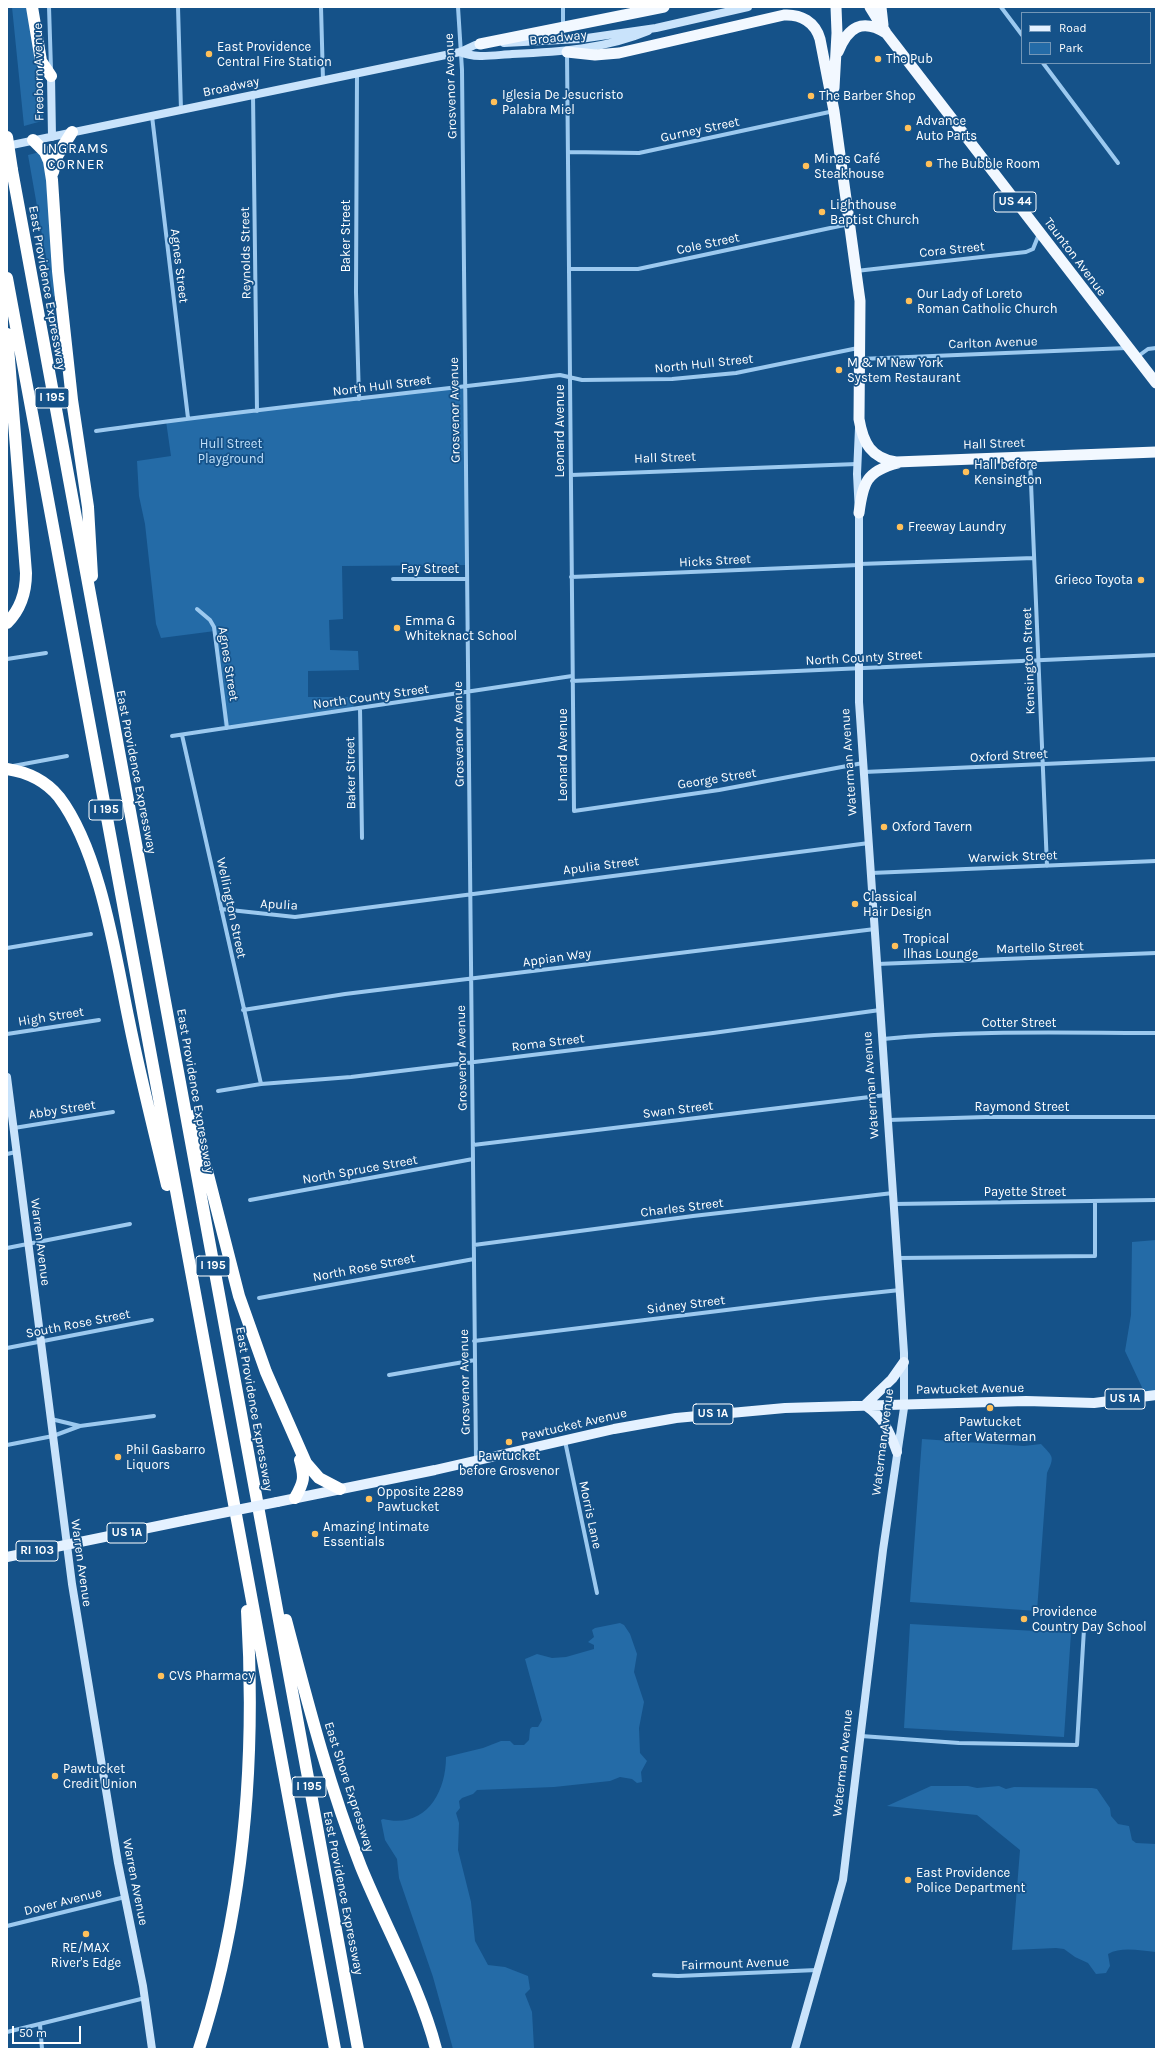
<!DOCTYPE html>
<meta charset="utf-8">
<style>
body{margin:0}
#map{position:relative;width:1163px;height:2056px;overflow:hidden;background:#155289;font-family:Karla,sans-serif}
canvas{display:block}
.frame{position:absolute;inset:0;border:8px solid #fff;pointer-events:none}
.legend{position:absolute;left:1021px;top:12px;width:130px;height:52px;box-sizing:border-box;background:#155289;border:1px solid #7397b8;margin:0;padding:5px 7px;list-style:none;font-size:12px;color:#fff}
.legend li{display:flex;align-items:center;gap:8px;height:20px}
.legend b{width:20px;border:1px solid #7397b8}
.scale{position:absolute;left:12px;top:2026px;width:69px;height:18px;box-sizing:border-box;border:2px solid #fff;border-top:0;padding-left:5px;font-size:12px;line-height:14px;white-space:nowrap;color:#fff;-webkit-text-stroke:3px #155289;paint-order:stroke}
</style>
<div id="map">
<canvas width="1163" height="2056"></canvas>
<div class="frame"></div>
<ul class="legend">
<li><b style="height:5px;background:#e4f1ff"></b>Road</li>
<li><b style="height:11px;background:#246ba7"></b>Park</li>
</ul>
<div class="scale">50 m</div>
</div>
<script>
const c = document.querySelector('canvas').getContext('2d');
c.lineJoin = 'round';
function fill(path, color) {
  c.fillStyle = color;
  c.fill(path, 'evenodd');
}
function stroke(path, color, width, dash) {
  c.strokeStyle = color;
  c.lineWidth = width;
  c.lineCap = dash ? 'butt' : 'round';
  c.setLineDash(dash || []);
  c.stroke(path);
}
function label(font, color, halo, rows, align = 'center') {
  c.font = font + ' Karla,sans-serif';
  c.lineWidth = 3.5;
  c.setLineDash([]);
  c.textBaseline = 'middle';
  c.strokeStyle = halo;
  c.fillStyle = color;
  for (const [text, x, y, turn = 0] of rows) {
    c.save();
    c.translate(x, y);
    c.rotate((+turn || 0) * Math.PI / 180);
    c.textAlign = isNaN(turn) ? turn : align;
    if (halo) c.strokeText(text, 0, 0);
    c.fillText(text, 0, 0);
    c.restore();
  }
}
const green = new Path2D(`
 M12 7H28L43 113 42 121 24 126Z
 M40 152 45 162 56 295 53 297 28 155Z
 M463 387 467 565 342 566 343 619 329 620 330 650 358 651 359 670 308 671V697H352L354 709 224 727 215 631 161 638 156 624 145 524 139 496 137 461 171 456 166 421Z
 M1156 1240V1396L1147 1398 1125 1351 1131 1315 1132 1242Z
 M922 1439 1024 1446 1041 1444C1053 1457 1055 1456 1047 1473L1037 1611 910 1602Z
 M620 1623 624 1625 630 1634 637 1654 634 1672 644 1702 639 1728 640 1753 647 1761 641 1772 642 1782 637 1783 632 1779 620 1777 610 1781 554 1787 477 1790 473 1794 462 1798 459 1801 460 1808 456 1813 459 1823 458 1850 471 1902 475 1941 488 1965 505 1967 528 1976 530 1989 525 1994 532 2012 534 2048 453 2049 433 1977 399 1878 397 1859 385 1840 381 1820 383 1819C424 1829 446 1795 446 1757L483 1748 501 1741H510L514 1745H524L529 1740 530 1729 532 1727H538L542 1720 525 1659 537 1654 552 1658 566 1657 594 1649V1645L588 1642 594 1637 592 1630 595 1628Z
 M910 1624 1071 1633 1064 1737 904 1728Z
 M931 1786H968L977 1788 999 1786 1006 1789 1014 1787 1092 1788 1097 1789 1110 1808 1111 1816 1118 1824 1129 1826 1132 1840 1136 1843 1156 1844V1952C1141 1951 1122 1946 1108 1954L1110 1966 1106 1973 1096 1974 1088 1963 1075 1957 1064 1949 1056 1948 1012 1950 1020 1850 977 1815 887 1806Z`);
const minor = new Path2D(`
 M49 7 51 69
 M178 7 181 110
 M321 7 323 80
 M458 7 462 70 476 1460
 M563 7V27
 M1001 7 1022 35
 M567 53 574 811 719 790 863 763
 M1043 63 1118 163
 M357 74 356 292 359 399
 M253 95 257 411
 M152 116 188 418
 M568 152 639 153 834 111
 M569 269H638L849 224
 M856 271 1026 252 1033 249 1039 234
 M1137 357 1148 349 1156 348
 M860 359 1127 348
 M96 431C250 409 406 394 560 375L582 380 672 379 736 373 858 348
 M1030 459 1047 866
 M571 475 857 464
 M859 564 1034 558
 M571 577 859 565
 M393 579H467
 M197 609 210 620 214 627 227 728
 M7 659 46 653
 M572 681 1156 655
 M360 708 362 838
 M182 735 261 1084
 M172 736 572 676
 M13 766 67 756
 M864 772 1156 759
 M871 873 1156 861
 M221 909 295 917 869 843
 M7 948 91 934
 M877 964 1156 953
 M243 1010 345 994 875 929
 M7 1034 99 1020
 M883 1039C973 1030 1065 1033 1156 1033
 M218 1091 261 1084 351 1077 713 1033 880 1010
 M888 1120 986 1117H1156
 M14 1128 113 1112
 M473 1145 886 1095
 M7 1154 16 1152
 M250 1200 473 1159
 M894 1204 1156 1200
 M474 1245 693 1216 893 1193
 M7 1248 130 1224
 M898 1258 1095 1256V1202
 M259 1298 474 1259
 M474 1341 816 1299 900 1290
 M7 1348 152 1320
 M389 1375 475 1360
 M80 1426 154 1416
 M565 1441 597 1593
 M7 1445 53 1436 80 1426 51 1419
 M861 1736 959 1743 1077 1745 1084 1629
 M7 1926 125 1897
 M654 1975 678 1976 817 1970
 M40 2025 42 2049
 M7 2032 145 1998`);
const secondary = new Path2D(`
 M504 43 580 39 656 28 748 7
 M460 52C476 59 495 55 512 54 559 52 605 49 648 31
 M51 76 52 137
 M7 146 460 52 475 45 484 44
 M7 1077 72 1584 118 1863 143 1986 152 2049
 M795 2049 843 1880 883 1550 904 1408V1353L859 702V513L857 474 859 428`);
const primary = new Path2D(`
 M897 1452C889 1430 884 1418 865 1405L892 1379 904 1362
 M277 1502 435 1470 614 1429 676 1418 785 1408 1026 1401 1094 1403 1156 1395
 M7 1557 187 1520`);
const trunk = new Path2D(`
 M870 7 886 33 1156 383
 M881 7 883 25
 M480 44 664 7
 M567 52 595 55 619 53 784 15C801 14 815 22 820 39L834 111 860 301 859 419C863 443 871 458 896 462L1156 452
 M838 52C848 27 862 18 886 33
 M834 88 837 33 836 7
 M859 513C863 483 866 471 898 463`);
const motorway = new Path2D(`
 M32 7 41 61 51 76
 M33 140 45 152 49 161 52 180 58 271 72 400 88 507 92 576
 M12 170 358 2049
 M53 172 57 156 72 132
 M7 278 335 2049
 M7 334 26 573C26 592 21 609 7 623
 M7 769C27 772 46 781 59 797 100 851 115 954 129 1021 140 1076 154 1130 167 1185
 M193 1116 239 1296 266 1372 306 1463 319 1478 340 1489
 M295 1498C304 1482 305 1478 300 1460
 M286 1620C308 1704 329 1786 361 1867 385 1926 420 1987 436 2049
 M199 2049C245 1907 256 1759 247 1611`);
const primaryBridge = new Path2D(`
 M187 1520 277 1502`);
const motorwayBridge = new Path2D(`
 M7 137 12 170`);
const markers = [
 [209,54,4,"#ffc05a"],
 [878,59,4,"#ffc05a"],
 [811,96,4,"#ffc05a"],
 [494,102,4,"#ffc05a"],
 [908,128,4,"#ffc05a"],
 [929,164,4,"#ffc05a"],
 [806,166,4,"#ffc05a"],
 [822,212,4,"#ffc05a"],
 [909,301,4,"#ffc05a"],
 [839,370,4,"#ffc05a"],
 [966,472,4,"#ffc05a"],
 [900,527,4,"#ffc05a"],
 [1141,580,4,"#ffc05a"],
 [397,628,4,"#ffc05a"],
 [884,827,4,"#ffc05a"],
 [855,904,4,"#ffc05a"],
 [895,946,4,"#ffc05a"],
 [990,1408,4,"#ffc05a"],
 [509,1442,4,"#ffc05a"],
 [118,1457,4,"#ffc05a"],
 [369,1499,4,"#ffc05a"],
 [315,1534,4,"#ffc05a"],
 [1024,1619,4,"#ffc05a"],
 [161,1676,4,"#ffc05a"],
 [55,1776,4,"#ffc05a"],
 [908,1880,4,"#ffc05a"],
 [86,1934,4,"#ffc05a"]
];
const shields = [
 [1015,202,42],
 [52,398,34],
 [106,810,34],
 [213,1266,34],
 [1125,1399,40],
 [713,1414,40],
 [127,1533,40],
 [37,1551,42],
 [309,1787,34]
];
const shieldNames = [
 ["US 44",1015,202],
 ["I 195",52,398],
 ["I 195",106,810],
 ["I 195",213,1266],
 ["US 1A",1125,1399],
 ["US 1A",713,1414],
 ["US 1A",127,1533],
 ["RI 103",37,1551],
 ["I 195",309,1787]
];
const streetNames = [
 ["Broadway",558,38,-6],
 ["Freeborn Avenue",39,72,-91],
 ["Grosvenor Avenue",451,86,-92],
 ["Broadway",231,87,-12],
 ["Gurney Street",700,130,-12],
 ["Baker Street",346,236,-90],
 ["Cole Street",708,244,-12],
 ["Cora Street",952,250,-6],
 ["Reynolds Street",246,253,-91],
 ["Taunton Avenue",1075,257,53],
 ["Agnes Street",179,266,83],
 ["East Providence Expressway",47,288,80],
 ["Carlton Avenue",993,343,-2],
 ["North Hull Street",704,364,-6],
 ["North Hull Street",382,386,-7],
 ["Grosvenor Avenue",455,410,-91],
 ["Leonard Avenue",560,431,-90],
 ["Hall Street",994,444,-2],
 ["Hall Street",665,458,-2],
 ["Hicks Street",715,561,-3],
 ["Fay Street",430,569],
 ["North County Street",864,658,-3],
 ["Kensington Street",1029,661,-92],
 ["Agnes Street",228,664,81],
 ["North County Street",371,697,-8],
 ["Grosvenor Avenue",459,734,-91],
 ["Leonard Avenue",563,755,-90],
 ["Oxford Street",1009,756,-3],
 ["Waterman Avenue",849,762,-94],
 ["East Providence Expressway",136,772,79],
 ["Baker Street",351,773,-91],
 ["George Street",717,779,-9],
 ["Warwick Street",1013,857,-2],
 ["Apulia Street",601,866,-7],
 ["Apulia",279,905,3],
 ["Wellington Street",231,908,78],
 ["Martello Street",1040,948,-2],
 ["Appian Way",557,958,-8],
 ["High Street",51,1017,-9],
 ["Cotter Street",1019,1023],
 ["Roma Street",548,1043,-7],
 ["Grosvenor Avenue",462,1058,-91],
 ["Waterman Avenue",871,1085,-94],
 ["East Providence Expressway",195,1091,80],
 ["Raymond Street",1022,1107],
 ["Abby Street",62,1110,-9],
 ["Swan Street",678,1110,-7],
 ["North Spruce Street",360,1170,-10],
 ["Payette Street",1025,1192],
 ["Charles Street",682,1208,-7],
 ["Warren Avenue",40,1242,83],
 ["North Rose Street",364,1268,-11],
 ["Sidney Street",686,1305,-7],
 ["South Rose Street",78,1324,-11],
 ["Grosvenor Avenue",465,1382,-91],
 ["Pawtucket Avenue",970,1389,-1],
 ["East Providence Expressway",254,1409,80],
 ["Pawtucket Avenue",574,1425,-13],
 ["Waterman Avenue",883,1442,-83],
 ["Morris Lane",590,1515,78],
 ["Warren Avenue",81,1563,82],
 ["Waterman Avenue",843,1763,-84],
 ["East Shore Expressway",349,1787,72],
 ["Warren Avenue",135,1882,79],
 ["East Providence Expressway",343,1893,79],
 ["Dover Avenue",63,1902,-14],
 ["Fairmount Avenue",735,1964,-2]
];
const poiNames = [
 ["East Providence",217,47],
 ["Central Fire Station",217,62],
 ["The Pub",886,59],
 ["Iglesia De Jesucristo",502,95],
 ["Palabra Miel",502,110],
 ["The Barber Shop",819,96],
 ["Advance",916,121],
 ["Auto Parts",916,136],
 ["Minas Café",814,159],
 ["Steakhouse",814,174],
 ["The Bubble Room",937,164],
 ["Lighthouse",830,205],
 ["Baptist Church",830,220],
 ["Our Lady of Loreto",917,294],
 ["Roman Catholic Church",917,309],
 ["M & M New York",847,363],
 ["System Restaurant",847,378],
 ["Hall before",974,465],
 ["Kensington",974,480],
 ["Freeway Laundry",908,527],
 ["Grieco Toyota",1133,580,"right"],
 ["Emma G",405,621],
 ["Whiteknact School",405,636],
 ["Oxford Tavern",892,827],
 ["Classical",863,897],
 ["Hair Design",863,912],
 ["Tropical",903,939],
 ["Ilhas Lounge",903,954],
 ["Pawtucket",990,1422,"center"],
 ["after Waterman",990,1437,"center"],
 ["Phil Gasbarro",126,1450],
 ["Liquors",126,1465],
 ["Pawtucket",509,1456,"center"],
 ["before Grosvenor",509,1471,"center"],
 ["Opposite 2289",377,1492],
 ["Pawtucket",377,1507],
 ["Amazing Intimate",323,1527],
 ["Essentials",323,1542],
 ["Providence",1032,1612],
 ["Country Day School",1032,1627],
 ["CVS Pharmacy",169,1676],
 ["Pawtucket",63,1769],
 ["Credit Union",63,1784],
 ["East Providence",916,1873],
 ["Police Department",916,1888],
 ["RE/MAX",86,1948,"center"],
 ["River's Edge",86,1963,"center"]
];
const parkNames = [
 ["Hull Street",231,444],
 ["Playground",231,459]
];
const neighbourhoodNames = [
 ["INGRAMS",76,149],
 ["CORNER",76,165]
];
fill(green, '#246ba7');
stroke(minor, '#9cc9ef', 4);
stroke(secondary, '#c9e3fb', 8);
stroke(primary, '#e4f1ff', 10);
stroke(trunk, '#f2f8ff', 11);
stroke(motorway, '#fff', 12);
stroke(primaryBridge, '#e4f1ff', 10);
stroke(motorwayBridge, '#fff', 12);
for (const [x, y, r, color] of markers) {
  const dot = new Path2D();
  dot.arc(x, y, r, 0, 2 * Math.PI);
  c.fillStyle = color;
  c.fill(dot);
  stroke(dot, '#155289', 1.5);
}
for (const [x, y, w] of shields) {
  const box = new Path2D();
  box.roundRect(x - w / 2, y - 10, w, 20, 3);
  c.fillStyle = '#155289';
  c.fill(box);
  stroke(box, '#fff', 1);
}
label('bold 12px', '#fff', null, shieldNames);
label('13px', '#fff', '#155289', streetNames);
label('13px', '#fff', '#155289', poiNames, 'left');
label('13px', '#c2e1fb', '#155289', parkNames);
c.letterSpacing = '1px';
label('14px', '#fff', '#155289', neighbourhoodNames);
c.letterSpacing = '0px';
</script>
